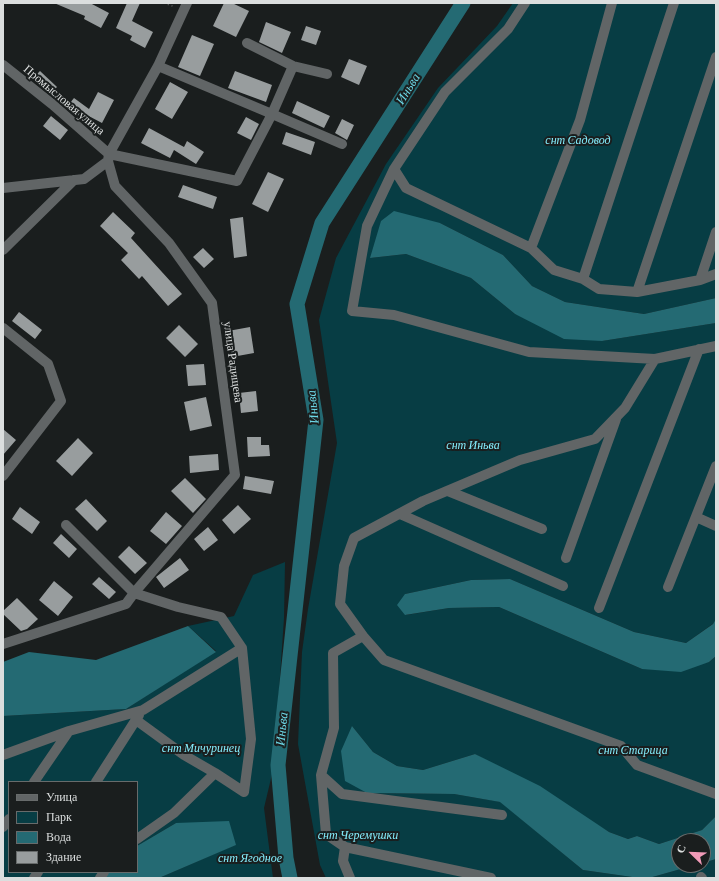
<!DOCTYPE html>
<meta charset="utf-8">
<style>
body{margin:0}
#map{position:relative;width:719px;height:881px;overflow:hidden;background:#1a1e1e;font-family:"Crimson Pro",serif}
canvas{display:block}
.frame{position:absolute;inset:0;border:4px solid #dbdede;pointer-events:none}
.legend{position:absolute;left:8px;top:781px;width:130px;height:92px;box-sizing:border-box;background:#1a1e1e;border:1px solid #676b6b;margin:0;padding:5px 7px;list-style:none;font-size:12px;color:#dbdede}
.legend li{display:flex;align-items:center;gap:8px;height:20px}
.legend b{width:20px;border:1px solid #676b6b}
.north{position:absolute;left:671px;top:833px;width:40px;height:40px;box-sizing:border-box;background:#1a1e1e;border:1px solid #676b6b;border-radius:50%;rotate:293deg;font-size:11px;font-weight:700;line-height:16px;text-align:center;color:#dbdede}
.north::after{content:'';display:block;margin:auto;width:14px;height:18px;background:#f09ab7;clip-path:polygon(50% 0,100% 100%,50% 72%,0 100%)}
</style>
<div id="map">
<canvas width="719" height="881"></canvas>
<div class="frame"></div>
<ul class="legend">
<li><b style="height:5px;background:#616566"></b>Улица</li>
<li><b style="height:11px;background:#073d44"></b>Парк</li>
<li><b style="height:11px;background:#246a73"></b>Вода</li>
<li><b style="height:11px;background:#989d9e"></b>Здание</li>
</ul>
<div class="north">С</div>
</div>
<script>
const c = document.querySelector('canvas').getContext('2d');
c.lineJoin = 'round';
function fill(path, color) {
  c.fillStyle = color;
  c.fill(path, 'evenodd');
}
function stroke(path, color, width, dash) {
  c.strokeStyle = color;
  c.lineWidth = width;
  c.lineCap = dash ? 'butt' : 'round';
  c.setLineDash(dash || []);
  c.stroke(path);
}
function label(font, color, halo, rows, align = 'center') {
  c.font = font + ' "Crimson Pro",serif';
  c.lineWidth = 4;
  c.setLineDash([]);
  c.textBaseline = 'middle';
  c.strokeStyle = halo;
  c.fillStyle = color;
  for (const [text, x, y, turn = 0] of rows) {
    c.save();
    c.translate(x, y);
    c.rotate((+turn || 0) * Math.PI / 180);
    c.textAlign = isNaN(turn) ? turn : align;
    if (halo) c.strokeText(text, 0, 0);
    c.fillText(text, 0, 0);
    c.restore();
  }
}
const green = new Path2D(`
 M513 3H716V298L644 314 565 302 532 286 503 255 440 223 370 258 406 254 471 278 515 314 602 341 716 323V619L714 623 686 643 634 632 510 579 471 580 405 594 406 615 449 608 499 607 642 669 709 662 716 656V816L702 830 659 844 637 836 628 839 609 832 475 754 423 770 397 766 373 752 352 726 366 793 454 794 501 802 583 870 639 878H326L320 865 298 744 302 652 308 609 337 443 319 320 336 258 386 164 438 88 497 26Z
 M285 562 284 618 276 735 273 770 264 808 273 878H159L235 845 176 823 137 846V782H9V872H108L103 878H3V716L126 709 216 651 188 626 234 616 253 575Z
 M716 859V878H649L695 865H703V863Z`);
const water = new Path2D(`
 M394 211 440 223 503 255 532 286 565 302 644 314 716 298V323L602 341 564 339 515 314 471 278 406 254 370 258 381 221Z
 M510 579 634 632 686 643 713 624 716 619V656L709 662 681 672 642 669 499 607 449 608 405 615 397 605 405 594 471 580Z
 M188 626 216 652 126 709 3 716V662L29 652 96 660Z
 M352 726 373 752 397 766 423 770 475 754 540 786 609 832 628 839 637 836 659 844 702 830 716 816V859L703 863V841H679V865H695L649 878H639L583 870 500 802 454 794 367 793 345 781 341 751Z
 M229 821 236 845 159 878H103L108 872H137V846L176 823Z`);
const river = new Path2D(`
 M290 878 286 858 278 765 316 420 297 304 322 223 463 3`);
const building = new Path2D(`
 M54 3H90L109 13 101 28 84 19 85 16Z
 M127 3H140L132 21 153 32 145 48 130 40 132 36 116 28Z
 M224 3H232L249 11 236 37 213 26Z
 M266 22 291 32 282 53 259 42Z
 M306 26 321 31 316 45 301 40Z
 M192 35 214 44 200 76 178 67Z
 M349 59 367 66 359 85 341 77Z
 M40 71 57 87 50 94 33 78Z
 M235 71 272 85 266 102 228 88Z
 M170 82 188 92 172 119 155 109Z
 M98 92 114 100 102 123 81 112 77 117 66 108 74 98 89 109Z
 M297 101 330 116 324 128 292 113Z
 M51 116 68 130 60 140 43 126Z
 M246 117 259 124 251 140 237 133Z
 M342 119 354 125 347 140 335 133Z
 M149 128 184 147 187 141 204 152 196 164 174 150 170 158 141 143Z
 M286 132 315 142 311 155 282 144Z
 M268 172 284 179 268 212 252 204Z
 M183 185 217 197 213 209 178 197Z
 M113 212 135 233 131 238 182 294 168 306 142 276 139 279 121 260 128 253 100 226Z
 M243 217 247 256 234 258 230 219Z
 M203 248 214 259 204 268 193 257Z
 M19 312 42 330 35 339 12 321Z
 M179 325 198 344 185 357 166 338Z
 M250 327 254 353 232 357 228 331Z
 M204 364 206 385 188 386 186 365Z
 M256 391 258 411 241 413 239 393Z
 M206 397 212 426 190 431 184 402Z
 M3 429 16 440 3 455Z
 M247 437H261V445H269L270 456 248 457Z
 M78 438 93 453 72 476 56 461Z
 M218 454 219 470 190 473 189 456Z
 M245 476 274 481 271 494 243 489Z
 M185 478 206 499 193 513 171 491Z
 M86 499 107 521 97 531 75 509Z
 M238 505 251 519 234 534 222 520Z
 M20 507 40 522 32 534 12 519Z
 M166 512 182 526 166 544 150 531Z
 M208 527 218 540 204 551 194 539Z
 M61 534 77 549 69 558 53 543Z
 M129 546 147 563 135 574 118 557Z
 M180 558 189 570 164 588 156 577Z
 M99 577 116 592 109 599 92 584Z
 M54 581 73 597 58 616 39 600Z
 M17 598 38 619 27 629 21 631 3 614V611Z`);
const path = new Path2D(`
 M164 3 175 7`);
const minor = new Path2D(`
 M525 3 508 29 445 92 394 169 367 226 352 311 394 315 529 352 655 359 716 346
 M247 43 293 66 327 74
 M3 65 52 104 109 154 237 181 272 114 158 66
 M293 66 272 114 342 144
 M394 169 406 188 531 248 580 120 612 3
 M3 188 84 179 108 161
 M531 248 554 270 583 279 674 3
 M3 250 74 180
 M583 279 599 289 637 292 716 57
 M700 280 716 274
 M637 292 700 280 716 232
 M3 328 48 364 61 401 3 476
 M655 359 625 408 595 439 520 460 423 501 354 538 344 566 340 604 363 636 384 660 621 746 637 765 716 794
 M448 491 542 529
 M400 514 563 586
 M696 517 716 526
 M66 525 134 593 178 607 221 617 242 648 251 739 244 792 215 773
 M566 558 616 419
 M668 587 716 466
 M599 608 699 349
 M363 636 333 653 334 728 321 775 326 834 345 847 491 878
 M3 644 126 604 134 593 235 475 212 303 169 243 115 186 108 161 109 154 158 66 187 3
 M136 720 184 755 215 773 174 813 137 839
 M3 755 69 731
 M321 775 342 794 502 815
 M34 782 69 731 143 710 242 648
 M96 782 139 715
 M3 827 9 819
 M345 847 343 861 350 878
 M34 878 38 872
 M100 878 104 872
 M701 878V877L702 878`);
const streetNames = [
 ["Промысловая улица",64,100,40],
 ["улица Радищева",233,362,82]
];
const parkNames = [
 ["снт Садовод",578,140],
 ["снт Иньва",473,445],
 ["снт Мичуринец",201,748],
 ["снт Старица",633,750],
 ["снт Черемушки",358,835],
 ["снт Ягодное",250,858]
];
const waterNames = [
 ["Иньва",408,89,-58],
 ["Иньва",313,407,-96],
 ["Иньва",282,729,-84]
];
fill(green, '#073d44');
fill(water, '#246a73');
stroke(river, '#246a73', 15);
fill(building, '#989d9e');
stroke(path, '#5e6161', 1.5, [1, 3]);
stroke(minor, '#616566', 10);
label('12px', '#dbdede', '#1a1e1e', streetNames);
label('italic 12px', '#83ecfb', '#1a1e1e', parkNames);
label('italic 13px', '#6dd7e6', '#1a1e1e', waterNames);
</script>
